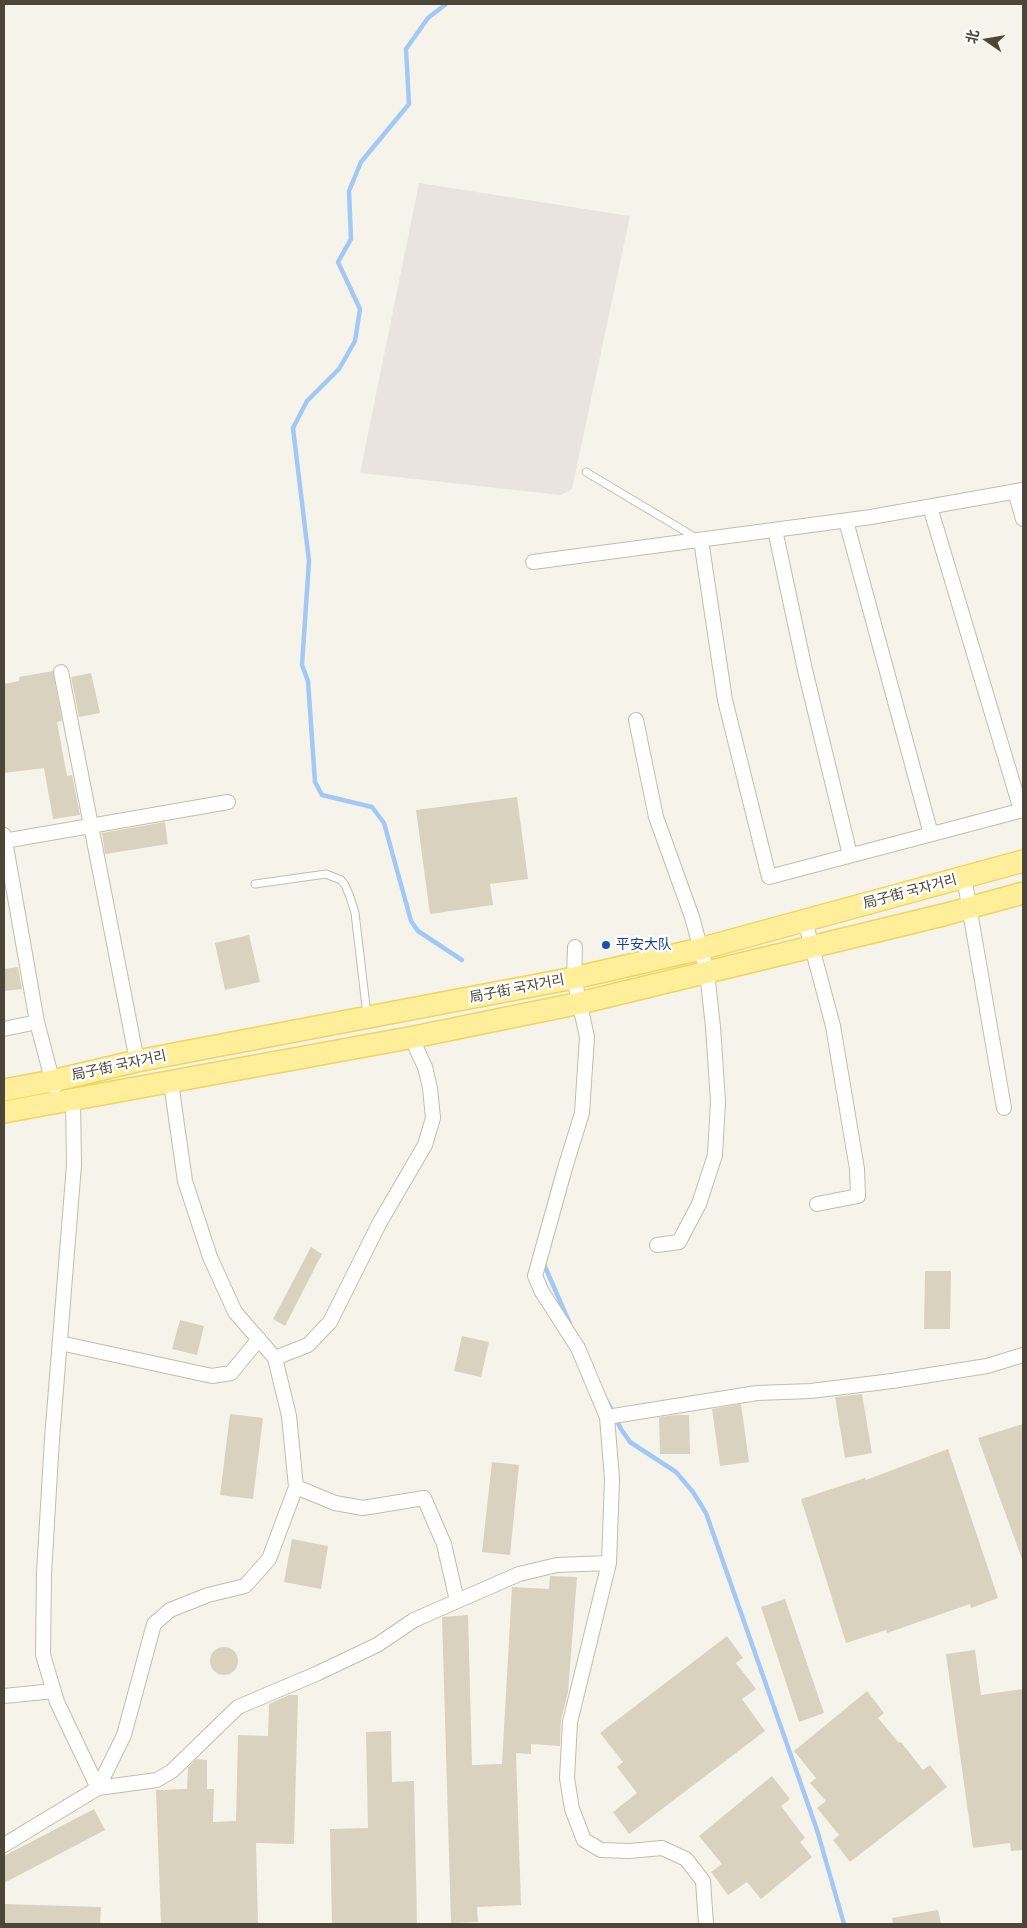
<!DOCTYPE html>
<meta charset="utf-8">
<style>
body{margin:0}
#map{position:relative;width:1027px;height:1928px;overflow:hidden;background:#f6f4ea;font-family:"PT Sans Narrow","Noto Sans SC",sans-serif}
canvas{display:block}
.frame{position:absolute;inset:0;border:5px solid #4b4637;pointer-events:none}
.north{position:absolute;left:962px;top:15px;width:50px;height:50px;-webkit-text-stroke:4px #fff;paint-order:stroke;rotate:283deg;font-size:14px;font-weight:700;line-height:20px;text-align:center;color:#4b4637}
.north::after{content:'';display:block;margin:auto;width:18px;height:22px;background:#4b4637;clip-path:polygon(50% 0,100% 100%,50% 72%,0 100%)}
</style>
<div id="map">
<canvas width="1027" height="1928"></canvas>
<div class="frame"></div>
<div class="north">北</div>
</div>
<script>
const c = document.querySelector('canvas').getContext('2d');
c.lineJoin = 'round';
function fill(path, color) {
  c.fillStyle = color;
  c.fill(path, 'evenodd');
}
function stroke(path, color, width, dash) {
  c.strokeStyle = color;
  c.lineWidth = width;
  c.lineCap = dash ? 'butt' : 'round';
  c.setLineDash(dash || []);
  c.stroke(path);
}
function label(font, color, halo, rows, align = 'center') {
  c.font = font + ' "PT Sans Narrow","Noto Sans SC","Noto Sans KR",sans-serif';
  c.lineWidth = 5;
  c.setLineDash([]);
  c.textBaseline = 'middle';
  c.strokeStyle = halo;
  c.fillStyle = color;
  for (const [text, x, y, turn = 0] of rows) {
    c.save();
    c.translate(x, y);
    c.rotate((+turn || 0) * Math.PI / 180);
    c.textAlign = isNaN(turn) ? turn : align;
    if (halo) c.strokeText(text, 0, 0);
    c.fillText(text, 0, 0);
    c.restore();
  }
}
const industrial = new Path2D(`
 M419 183 630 216 572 489 561 495 360 473Z`);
const stream = new Path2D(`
 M446 4 428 18 406 49 409 104 361 162 349 191 351 239 338 262 360 309 355 341 339 369 307 401 293 428 309 561 302 665 308 681 315 782 322 795 372 807 384 823 411 921 418 931 462 960
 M543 1262 570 1324
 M608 1403 621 1429 630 1442 676 1472 693 1492 706 1513 817 1830 844 1924`);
const building = new Path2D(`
 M53 671 62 721 57 722 67 776 72 775 80 815 53 819 44 768 4 773V684L19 681V677Z
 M91 673 100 713 79 717 71 677Z
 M517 797 528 879 490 884 493 905 430 914 416 810Z
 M165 822 168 844 105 854 102 833Z
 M249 935 260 982 225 990 215 943Z
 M18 967 22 989 4 991V969Z
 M311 1247 322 1254 285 1326 273 1319Z
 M925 1271H951L950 1329H924Z
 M180 1320 204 1326 197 1355 172 1349Z
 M462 1336 489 1342 481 1377 454 1371Z
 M862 1394 872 1453 845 1458 835 1397Z
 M741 1404 749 1462 720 1466 712 1409Z
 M230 1414 263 1418 253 1499 220 1495Z
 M676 1415H689L690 1454H660L659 1417Z
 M1023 1424V1559H1022L978 1438Z
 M948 1449 998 1598 971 1608 970 1604 887 1633 886 1630 846 1643 801 1499 865 1478 866 1480Z
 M492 1462 519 1465 510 1555 482 1552Z
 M292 1539 328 1546 321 1589 284 1582Z
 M550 1576 577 1577 568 1692 561 1720 560 1746 531 1744V1754L516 1753 521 1905 477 1907 478 1922 451 1923 442 1617 468 1615 472 1765 502 1764 512 1587 549 1589Z
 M785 1599 824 1713 799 1722 761 1607Z
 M727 1636 743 1658 736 1663 756 1689 742 1699 765 1731 629 1834 613 1812 637 1793 617 1767 623 1762 600 1733Z
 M210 1661a14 14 0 1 1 28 0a14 14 0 1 1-28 0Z
 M975 1650 981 1695 1023 1689V1850L1011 1851 1010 1843 973 1848 946 1654Z
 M867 1691 884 1713 878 1718 899 1743 901 1742 923 1770 930 1765 947 1787 850 1862 833 1840 839 1835 817 1808 826 1801 810 1783 816 1778 794 1751Z
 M289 1695H298L294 1844 256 1843 258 1924H161L156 1790 187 1789 188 1768 196 1759 207 1760V1789H214L213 1822 236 1821 238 1735 268 1736 269 1704Z
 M391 1731 392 1782 414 1781 417 1924H332L330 1829 368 1828 366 1732Z
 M772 1776 790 1799 781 1806 805 1838 800 1842 812 1857 761 1899 747 1882 728 1895 711 1872 722 1864 699 1836Z
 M94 1809 105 1830 4 1883V1856Z
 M4 1904 101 1907 100 1924H4Z
 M938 1910 941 1924H893L892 1918Z`);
const service = new Path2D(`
 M586 472 698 539
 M255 884 326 874 341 880 345 885 350 897 355 913 367 1015`);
const minor = new Path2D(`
 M1015 491 1023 519
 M930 507 1021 810
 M846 521 931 834
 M775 530 805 670 850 855
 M701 540 725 700 769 877 1023 810
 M533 562 871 517 1023 490
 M61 672 137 1061
 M636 720 656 817 692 917 707 972 713 1027 718 1101 715 1155 699 1204 679 1242 657 1245
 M4 835 37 1022 54 1087
 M4 841 228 802
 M964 877 1004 1108
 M805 921 833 1026 857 1169 858 1196 817 1204
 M575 947 574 978 587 1037 582 1113 565 1168 535 1276 542 1292 578 1348 607 1417 612 1479 609 1563 570 1722 567 1778 572 1809 584 1840 601 1850 629 1851 662 1848 686 1859 703 1881 706 1924
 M4 1029 37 1022
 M73 1100 74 1165 52 1439 44 1573 43 1655 57 1702 98 1788
 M60 1343 212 1376 231 1373 259 1339
 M275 1358 308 1345 330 1322 380 1222 425 1145 433 1118 430 1088 425 1067 417 1050 414 1037
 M607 1417 757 1393 811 1391 892 1381 987 1366 1023 1355
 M296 1487 335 1503 363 1508 424 1498 444 1544 457 1601
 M4 1696 54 1691
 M98 1788 124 1735 154 1624 170 1610 208 1595 245 1586 269 1559 296 1487 289 1416 275 1358 235 1312 210 1257 185 1181 171 1083
 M4 1845 98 1788 157 1780 172 1771 238 1707 316 1674 377 1645 414 1620 519 1574 557 1565 609 1563`);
const primary = new Path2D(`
 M4 1090 52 1081 137 1061 574 978 700 949 1023 861
 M4 1112 414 1037 580 1003 943 915 1023 893`);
const markers = [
 [606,945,5,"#1a4fb4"]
];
const streetNames = [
 ["局子街 국자거리",910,892,-15],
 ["局子街 국자거리",517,989,-11],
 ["局子街 국자거리",119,1066,-12]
];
const transitNames = [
 ["平安大队",616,945]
];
fill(industrial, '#e9e5de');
stroke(stream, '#a2c9f6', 4.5);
fill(building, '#d9d2be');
stroke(service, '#c2bdab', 9);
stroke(minor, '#c2bdab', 16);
stroke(primary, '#edd560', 24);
stroke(service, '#fff', 7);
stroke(minor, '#fff', 14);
stroke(primary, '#ffef9a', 21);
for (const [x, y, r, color] of markers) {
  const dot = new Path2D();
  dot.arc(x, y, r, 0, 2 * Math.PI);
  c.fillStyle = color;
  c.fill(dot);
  stroke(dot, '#fff', 2);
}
label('14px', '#4b4637', '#fff', streetNames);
label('14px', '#164399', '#fff', transitNames, 'left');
</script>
